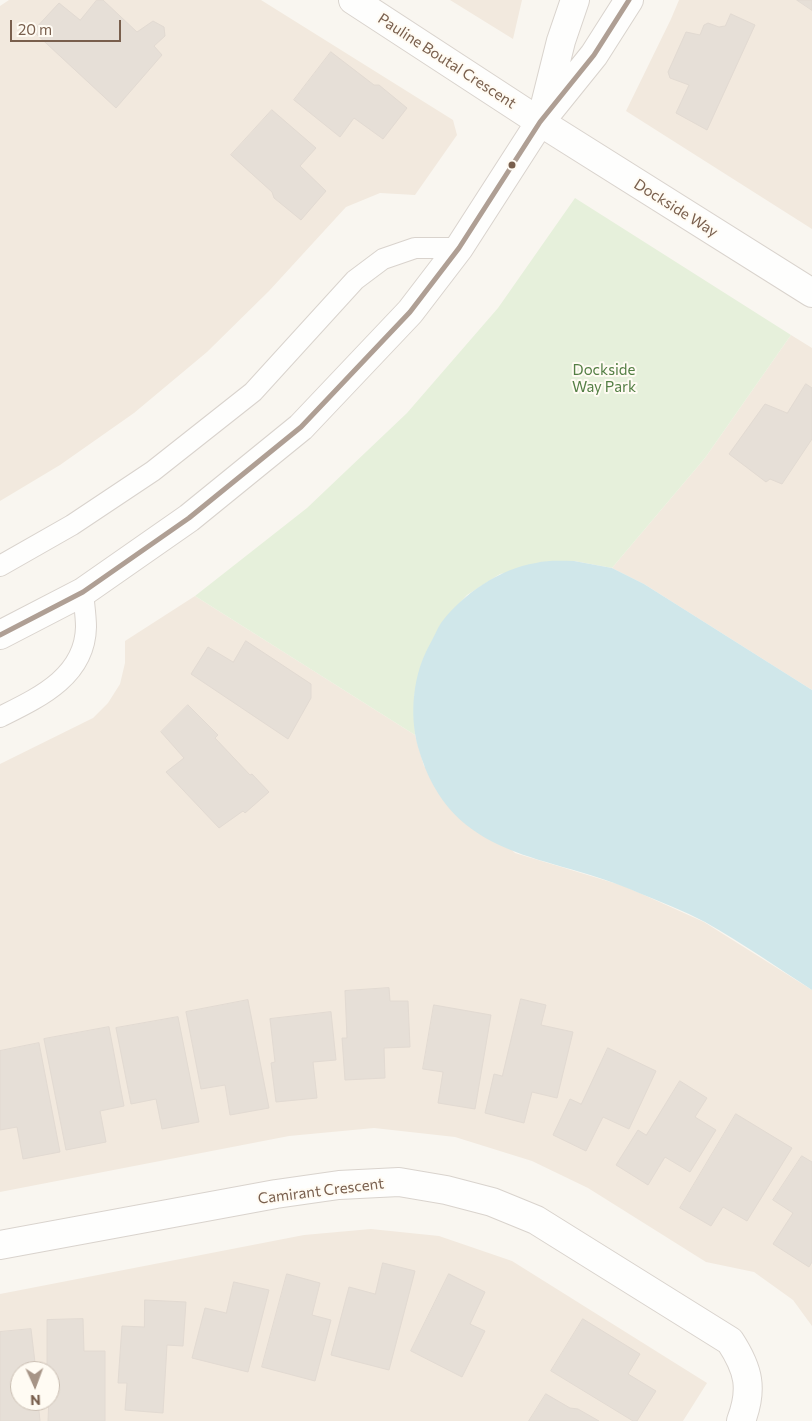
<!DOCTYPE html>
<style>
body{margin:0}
#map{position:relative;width:812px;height:1421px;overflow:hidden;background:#f9f6f0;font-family:Commissioner,sans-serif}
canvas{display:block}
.north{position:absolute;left:10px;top:1361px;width:50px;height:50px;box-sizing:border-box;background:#fffbf3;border:1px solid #c9bdb1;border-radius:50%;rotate:178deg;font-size:14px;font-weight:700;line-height:20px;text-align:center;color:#795f4d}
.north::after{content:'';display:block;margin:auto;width:18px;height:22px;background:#a69486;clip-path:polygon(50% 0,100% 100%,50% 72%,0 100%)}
.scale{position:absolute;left:10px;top:20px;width:111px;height:22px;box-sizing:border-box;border:2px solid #795f4d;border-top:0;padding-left:6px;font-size:15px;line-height:18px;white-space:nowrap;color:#795f4d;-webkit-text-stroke:4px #fffbf3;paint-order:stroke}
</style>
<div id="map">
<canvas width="812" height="1421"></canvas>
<div class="north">N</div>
<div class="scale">20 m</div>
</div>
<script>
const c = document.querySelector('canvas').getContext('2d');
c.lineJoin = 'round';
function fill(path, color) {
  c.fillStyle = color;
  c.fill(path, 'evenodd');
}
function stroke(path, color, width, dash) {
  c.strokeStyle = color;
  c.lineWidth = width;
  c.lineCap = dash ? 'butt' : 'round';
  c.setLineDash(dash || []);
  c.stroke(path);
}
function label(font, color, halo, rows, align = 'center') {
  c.font = font + ' Commissioner,sans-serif';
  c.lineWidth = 4;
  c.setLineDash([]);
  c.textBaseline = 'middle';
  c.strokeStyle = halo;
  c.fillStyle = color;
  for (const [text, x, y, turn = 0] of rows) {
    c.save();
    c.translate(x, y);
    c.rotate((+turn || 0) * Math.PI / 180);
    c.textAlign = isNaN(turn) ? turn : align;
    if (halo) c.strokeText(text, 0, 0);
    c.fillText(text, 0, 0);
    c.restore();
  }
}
const residential = new Path2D(`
 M9 0H261L453 120 457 135 415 195 380 193 346 207 269 291 207 352 134 413 60 465 0 501V6Z
 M450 0H522L513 39Z
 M679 0H812V229L626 111 671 19Z
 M791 335 812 348V690L644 584 612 568 705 458Z
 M195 596 415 735 424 766 515 853 624 886 704 922 812 990V1326L793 1300 754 1272 706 1262 588 1188 532 1161 455 1137 374 1128 289 1136 0 1192V764L93 718 108 703 120 684 125 663V641Z
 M371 1229 439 1236 512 1261 707 1383 683 1421H0V1294L304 1235ZM20 1371H50V1401H20Z`);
const green = new Path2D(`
 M575 198 791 335 705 458 612 568 574 561 500 574 467 595 441 624 414 696 415 735 195 596 307 508 407 413 498 308Z`);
const water = new Path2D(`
 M574 561 612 568 644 584 812 690V990C777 967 742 943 705 922 684 911 661 902 639 893 549 852 451 864 418 747 409 714 413 674 430 644 434 637 437 629 441 623 463 594 499 569 536 563 548 560 561 561 574 561Z`);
const building = new Path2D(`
 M97 0H103L137 32 153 21 164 27 165 36 154 46 162 55 116 108 33 31 59 3 80 20Z
 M797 0H812V10Z
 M731 14 755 25 707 130 676 113 689 85 670 78 668 72 686 32 700 35 704 25 708 23 719 27 725 26Z
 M331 52 374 85H379L407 108 383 139 354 118 340 137 294 100Z
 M272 110 316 148 300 166 326 191 301 220 274 198 272 192 231 155Z
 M806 384 812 388V439L782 484 770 479 766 482 729 454 765 404 787 413Z
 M246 641 311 684V698L288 739 191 674 208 647 233 662Z
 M188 705 218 735 215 738 250 775 252 774 269 792 245 813 243 811 219 828 166 772 184 758 161 732Z
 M389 988 390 1001H408L410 1047 384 1048 385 1078 345 1080 342 1038H347L345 991Z
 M521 999 546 1005 541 1025 573 1032 557 1098 532 1092 524 1123 485 1113 494 1074 502 1076Z
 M248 1000 269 1108 230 1115 225 1085 201 1089 186 1012Z
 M434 1005 491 1015 475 1109 438 1103 443 1072 423 1069Z
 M331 1012 336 1060 313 1062 317 1098 276 1102 271 1063 275 1062 270 1019Z
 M178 1017 199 1122 162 1129 156 1099 131 1104 116 1028Z
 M109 1027 124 1106 100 1111 106 1142 66 1150 44 1039Z
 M39 1043 60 1152 23 1159 17 1127 0 1130V1051Z
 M608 1048 656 1071 629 1129 603 1117 586 1151 553 1135 570 1099 581 1104Z
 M680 1081 707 1098 695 1117 716 1130 690 1172 665 1157 648 1185 616 1165 638 1130 646 1135Z
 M736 1114 792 1148 747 1221 723 1207 711 1226 680 1208Z
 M802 1156 812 1162V1262L809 1267 773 1244 793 1213 773 1200Z
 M383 1263 415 1271 389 1370 331 1355 349 1287 375 1294Z
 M287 1274 320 1283 312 1315 331 1320 315 1381 262 1367Z
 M449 1274 485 1292 470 1324 485 1331 462 1377 411 1351Z
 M234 1282 269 1290 248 1372 192 1358 205 1308 226 1313Z
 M145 1300 186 1302 183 1346 167 1345 163 1413 125 1410 127 1383H118L122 1326 144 1327Z
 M83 1319 84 1351H105V1421H48L50 1371H47V1320Z
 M583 1319 640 1354 628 1374 656 1391 637 1421H633L551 1371Z
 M31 1329 36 1371H20V1401H38L40 1421H0V1332Z
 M546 1394 570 1408 578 1409 599 1421H529Z`);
const service = new Path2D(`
 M0 566 72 525 153 471 253 392 355 280 383 259 415 248H459
 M0 717C38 698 85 677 86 627 86 616 84 604 83 592`);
const minor = new Path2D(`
 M353 0 540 122 812 293
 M0 1245 276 1194 339 1185 399 1182 446 1190 492 1202 536 1220 730 1341C749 1370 753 1389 741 1421`);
const tertiary = new Path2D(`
 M543 113 561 41 575 0
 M0 635 83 592 189 518 301 427 410 312 459 248 540 122 594 55 629 0`);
const bus1 = new Path2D(`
 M0 635 83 592 189 518 301 427 410 312 459 248 540 122 594 55 629 0`);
const markers = [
 [512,165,4.5,"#795f4d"]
];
const streetNames = [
 ["Pauline Boutal Crescent",447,61,33],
 ["Dockside Way",676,208,32],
 ["Camirant Crescent",321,1191,-7]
];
const parkNames = [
 ["Dockside",604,370],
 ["Way Park",604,387]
];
fill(residential, '#f2e9de');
fill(green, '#e6f0db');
fill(water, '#d0e7ea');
fill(building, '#e6dfd7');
stroke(building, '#e2dad2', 1);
stroke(service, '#d9d3cd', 22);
stroke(minor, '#d9d3cd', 30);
stroke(tertiary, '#d9d3cd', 30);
stroke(service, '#fefefd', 20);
stroke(minor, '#fefefd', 28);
stroke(tertiary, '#fefefd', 28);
stroke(bus1, '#af9f94', 5);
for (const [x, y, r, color] of markers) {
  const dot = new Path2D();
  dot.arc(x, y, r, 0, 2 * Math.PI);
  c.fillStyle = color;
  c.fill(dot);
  stroke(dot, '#fffbf3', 2);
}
label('15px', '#795f4d', '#fffbf3', streetNames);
label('15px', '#547f45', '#fffbf3', parkNames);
</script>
